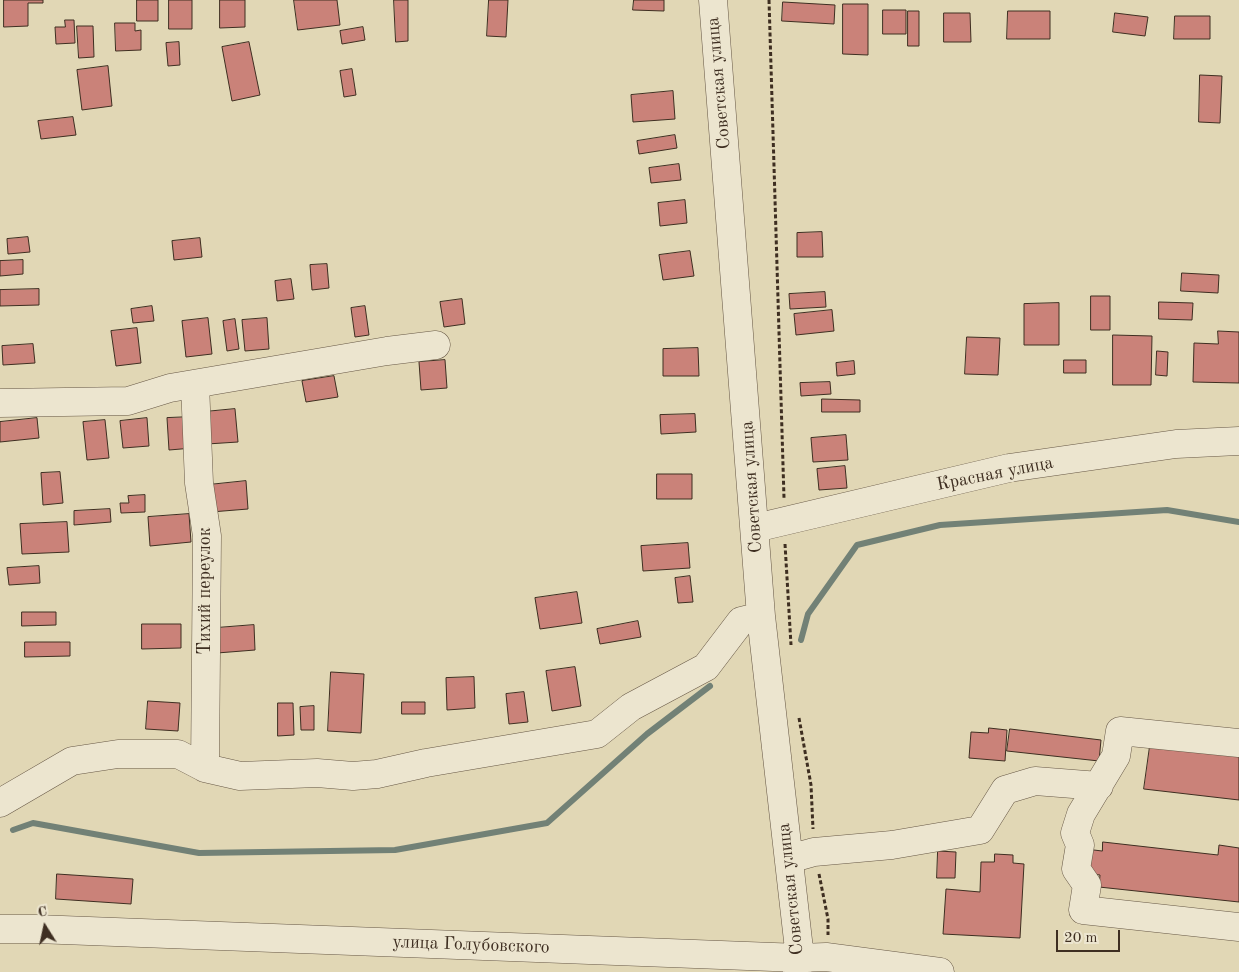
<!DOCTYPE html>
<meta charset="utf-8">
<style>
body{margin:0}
#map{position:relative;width:1239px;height:972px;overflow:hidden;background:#e1d7b5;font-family:"Old Standard TT",serif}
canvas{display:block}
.north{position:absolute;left:20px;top:902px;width:50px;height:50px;-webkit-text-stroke:4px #ece5cf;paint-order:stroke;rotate:350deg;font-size:14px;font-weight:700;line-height:20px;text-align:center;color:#3e2e21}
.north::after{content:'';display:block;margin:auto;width:18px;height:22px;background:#3e2e21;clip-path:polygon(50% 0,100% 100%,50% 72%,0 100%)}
.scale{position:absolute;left:1056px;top:930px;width:64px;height:22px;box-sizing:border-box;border:2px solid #3e2e21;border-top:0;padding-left:6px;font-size:15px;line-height:18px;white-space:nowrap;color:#3e2e21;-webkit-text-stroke:4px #ece5cf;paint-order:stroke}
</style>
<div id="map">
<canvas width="1239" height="972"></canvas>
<div class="north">С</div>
<div class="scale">20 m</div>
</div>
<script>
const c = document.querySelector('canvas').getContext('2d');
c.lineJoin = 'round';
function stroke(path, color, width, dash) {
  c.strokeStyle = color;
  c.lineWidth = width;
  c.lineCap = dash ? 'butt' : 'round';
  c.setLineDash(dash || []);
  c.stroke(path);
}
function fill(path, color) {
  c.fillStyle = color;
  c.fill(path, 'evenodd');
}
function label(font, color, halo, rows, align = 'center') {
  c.font = font + ' "Old Standard TT",serif';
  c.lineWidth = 4.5;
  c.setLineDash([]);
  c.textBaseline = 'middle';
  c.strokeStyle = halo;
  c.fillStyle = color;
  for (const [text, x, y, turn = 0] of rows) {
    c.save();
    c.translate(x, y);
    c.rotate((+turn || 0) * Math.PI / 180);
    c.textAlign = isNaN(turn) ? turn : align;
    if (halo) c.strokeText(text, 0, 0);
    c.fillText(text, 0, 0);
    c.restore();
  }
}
const stream = new Path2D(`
 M801 640 808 614 857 545 940 525 1167 510 1239 522
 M13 830 33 823 199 853 395 850 547 823 647 734 710 686`);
const building = new Path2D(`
 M4 0H43V3H28V26L4 27Z
 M137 0H158V21H137Z
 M169 0H192V29H169Z
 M220 0H245V27L220 28Z
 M294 0H337L340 25 298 30Z
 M394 0H408V41L396 42Z
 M489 0H508L506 37 487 36Z
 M634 0H664V11L633 10Z
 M783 2 835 5 834 24 782 21Z
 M843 4H868V55L843 54Z
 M883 10H906V34H883Z
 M908 11H919V46H908Z
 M1008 11H1050V39H1007Z
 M944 13H970L971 42H944Z
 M1115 13 1148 17 1145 36 1113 32Z
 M1175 16H1210V39H1174Z
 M65 20H74L75 43 56 44 55 27H65Z
 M115 23H135V31L141 30V50L116 51Z
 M77 26H93L94 57 79 58Z
 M363 27 365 40 342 44 340 31Z
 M179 42 180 65 168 66 166 43Z
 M249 42 260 95 232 101 222 47Z
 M108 66 112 106 82 110 77 70Z
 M352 69 356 95 344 97 340 71Z
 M1200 75 1222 76 1220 123 1199 122Z
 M673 91 675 119 633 122 631 95Z
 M73 117 76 135 41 139 38 121Z
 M675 135 677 148 639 154 637 141Z
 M679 164 681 180 651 183 649 168Z
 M685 200 687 223 660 226 658 203Z
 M822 232 823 257H797V233Z
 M28 237 30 252 8 254 7 239Z
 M200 238 202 257 174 260 172 241Z
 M690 251 694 276 663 280 659 255Z
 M23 260V274L0 276V261Z
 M327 264 329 288 312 290 310 265Z
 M1182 273 1219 275 1218 293 1181 291Z
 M291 279 294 299 277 301 275 281Z
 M39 289V305L0 306V290Z
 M825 292 826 307 790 309 789 294Z
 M1091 296H1110V330H1091Z
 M462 299 465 324 444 327 440 302Z
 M1159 302 1193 303 1192 320 1159 319Z
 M1059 303V345H1024V304Z
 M152 306 154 321 133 323 131 309Z
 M365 306 369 335 355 337 351 308Z
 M832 310 834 331 796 335 794 314Z
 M208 318 212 354 186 357 182 321Z
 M267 318 269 349 245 351 242 320Z
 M235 319 239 349 227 351 223 321Z
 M137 328 141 363 116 366 111 331Z
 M1218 331 1239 332V383L1193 382 1194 343 1218 344Z
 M1113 335 1152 336 1151 385H1113Z
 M967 337 1000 338 998 375 965 374Z
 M33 344 35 363 3 365 2 346Z
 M698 348 699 376H663V349Z
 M1157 351 1168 352 1167 376 1156 375Z
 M445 360 447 388 421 390 419 362Z
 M1064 360H1086V373H1064Z
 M854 361 855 374 837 376 836 363Z
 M334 376 338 397 306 402 302 381Z
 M830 382 831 394 801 396 800 383Z
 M822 399 860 400V412H822Z
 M235 409 238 442 207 444 204 412Z
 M695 414 696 432 661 434 660 415Z
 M191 417 193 448 169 450 167 418Z
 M37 418 39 438 0 442V422Z
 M147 418 149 446 123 448 120 421Z
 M105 420 109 458 87 460 83 422Z
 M846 435 848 460 813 462 811 438Z
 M845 466 847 488 819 490 817 469Z
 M60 472 63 503 43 505 41 473Z
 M657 474H692V499H657Z
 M246 481 248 509 211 512 208 485Z
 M145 495V512L121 513 120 503H129L128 496Z
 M110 509 111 522 74 525V511Z
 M189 514 191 542 150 546 148 517Z
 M67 522 69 552 22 554 20 524Z
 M688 543 690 568 643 571 641 546Z
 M39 566 40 583 9 585 7 568Z
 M690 576 693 602 678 603 675 578Z
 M577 592 582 623 540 629 535 598Z
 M22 612H56V625L22 626Z
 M638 621 641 637 600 644 597 629Z
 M142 624H181V648L142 649Z
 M254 625 255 650 217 653 216 628Z
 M25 642H70V656L25 657Z
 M575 667 581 706 552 711 546 671Z
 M331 672 364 674 361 733 328 731Z
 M474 677 475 708 447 710 446 678Z
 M524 692 528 722 509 724 506 694Z
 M148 701 180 703 178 731 146 729Z
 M402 702H425V714H402Z
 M278 703H293L294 735 278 736Z
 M314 706V730H301L300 707Z
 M989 728 1007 730 1005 761 969 758 971 732 988 733Z
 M1010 729 1101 740 1099 761 1007 751Z
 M1150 746 1239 756V800L1144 789Z
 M1103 842 1218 855 1219 845 1239 848V902L1099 887 1100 875 1083 873 1086 849 1102 851Z
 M938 851 956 852 955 878H937Z
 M995 854 1013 855V863L1024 864 1020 938 943 934 946 889 980 892 981 862H994Z
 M57 874 133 879 131 904 56 899Z`);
const path = new Path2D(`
 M769 0 784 498
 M785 544 791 645
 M799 718 811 785 813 829
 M819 874 828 919V935`);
const minor = new Path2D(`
 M713 0 761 616 800 958 797 972
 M195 384 199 483 207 536 205 768
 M0 403 128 401 170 388 387 351 436 345
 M755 528 1009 468 1176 444 1239 441
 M1239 743 1120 731 1116 756 1081 814 1075 833 1080 845 1076 869 1087 885 1083 910 1239 927
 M0 803 72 761 118 754H178L205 768 240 776 317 773 353 776 377 774 426 763 597 734 631 707 706 667 741 621 761 616
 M789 859 814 852 892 845 980 830 1005 790 1035 781 1099 786
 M0 929H36L800 958 826 957 940 972`);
const streetNames = [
 ["Советская улица",719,83,-95],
 ["Красная улица",995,474,-11],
 ["Советская улица",752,487,-94],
 ["Тихий переулок",205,591,-90],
 ["Советская улица",791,889,-96],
 ["улица Голубовского",471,945,2]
];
stroke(stream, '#728176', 6);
fill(building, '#ca8279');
stroke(building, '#3e2e21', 1);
stroke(minor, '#675846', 29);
stroke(path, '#3e2e21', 3, [4, 2.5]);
stroke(minor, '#ece5cf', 28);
label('18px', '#3e2e21', '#ece5cf', streetNames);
</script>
